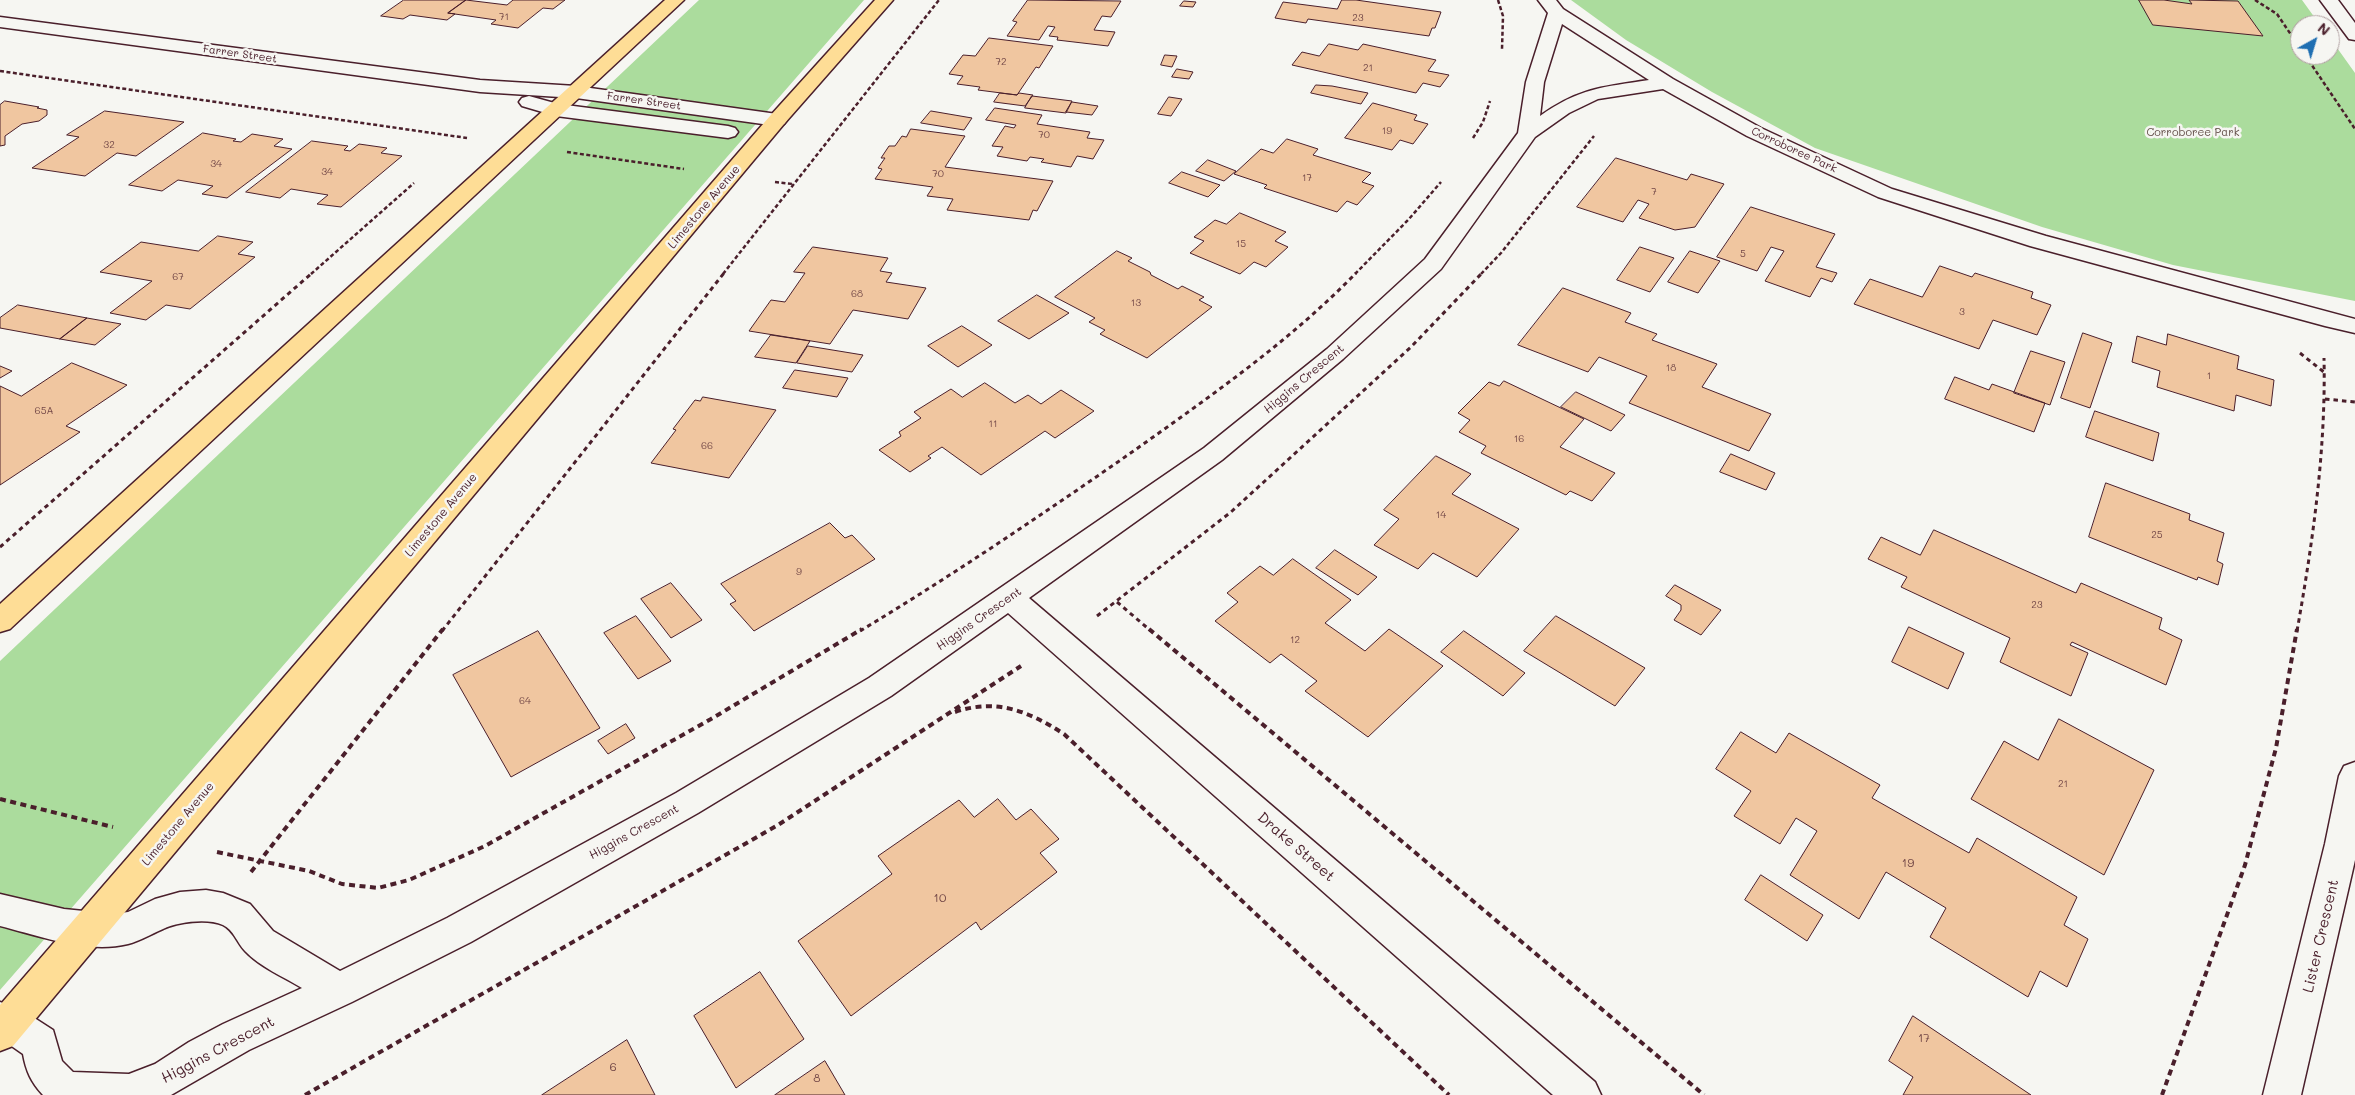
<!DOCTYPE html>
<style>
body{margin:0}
#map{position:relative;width:2355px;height:1095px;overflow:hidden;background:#f6f6f2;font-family:Mali,sans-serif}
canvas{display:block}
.north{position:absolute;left:2290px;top:15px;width:50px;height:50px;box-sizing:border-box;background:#f6f6f2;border:1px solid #b1a0a2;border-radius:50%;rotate:39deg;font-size:14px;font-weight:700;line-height:20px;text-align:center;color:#4a1f2b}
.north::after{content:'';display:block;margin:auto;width:18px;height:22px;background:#1f6fb2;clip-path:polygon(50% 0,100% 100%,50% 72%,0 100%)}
</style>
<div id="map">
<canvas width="2355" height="1095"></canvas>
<div class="north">N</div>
</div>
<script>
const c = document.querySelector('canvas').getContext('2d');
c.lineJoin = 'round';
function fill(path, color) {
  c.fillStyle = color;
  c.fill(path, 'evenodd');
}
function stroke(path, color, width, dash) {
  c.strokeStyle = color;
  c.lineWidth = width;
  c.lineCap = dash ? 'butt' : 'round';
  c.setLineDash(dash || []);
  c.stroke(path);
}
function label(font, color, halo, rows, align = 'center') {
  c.font = font + ' Mali,sans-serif';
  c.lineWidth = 5;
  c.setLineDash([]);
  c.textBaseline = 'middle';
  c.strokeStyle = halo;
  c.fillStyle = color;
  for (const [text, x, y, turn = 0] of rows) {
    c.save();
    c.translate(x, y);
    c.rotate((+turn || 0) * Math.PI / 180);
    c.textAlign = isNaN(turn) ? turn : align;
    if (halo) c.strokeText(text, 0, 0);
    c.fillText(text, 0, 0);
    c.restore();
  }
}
const green = new Path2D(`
 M699 0H864L0 990V661Z
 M1571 0H2302L2320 25H2300V55H2330V38L2355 73V301L2173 265 2042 227 1815 148 1712 92 1626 40Z`);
const building = new Path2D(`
 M404 0H466L448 13 455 14 447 20 410 15 403 19 381 16Z
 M466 0 507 5 513 0H565L553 9 543 8 518 28 491 24 496 20 448 13Z
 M1028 0 1121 1 1111 17 1102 16 1094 30 1115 32 1108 46 1057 40 1058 37 1049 36 1055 27 1048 26 1039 40 1007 36 1017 22 1013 21Z
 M1342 0H1356L1441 12 1435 28H1432L1429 36 1308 19 1306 23 1275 18 1283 2 1337 9Z
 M2139 0H2164L2192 4 2189 0 2238 1 2263 36 2153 25Z
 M1184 1 1196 2 1193 7 1180 6Z
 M989 38 1053 46 1039 68 1036 67 1017 95 978 90 980 87 957 84 963 76 949 74 963 55 975 56Z
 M1329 44 1358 50 1363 44 1436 60 1428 71 1449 75 1440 87 1423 83 1416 93 1292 65 1302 52 1319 56Z
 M1165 55 1177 56 1172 67 1161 65Z
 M1177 69 1193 72 1189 79 1172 77Z
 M1316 85 1332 86 1368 93 1361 104 1311 93Z
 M1000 93 1017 95 1019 93 1033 95 1025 106 994 102Z
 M1032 96 1072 101 1066 113 1025 108Z
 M1169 97 1182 99 1171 116 1158 114Z
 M5 101 39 107 37 108 47 110V115L39 121 22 124 5 136V145L0 146V105Z
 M1072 102 1098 106 1092 115 1066 112Z
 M1373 103 1417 115 1414 120 1428 124 1413 144 1400 140 1392 150 1345 138Z
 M995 108 1042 115 1037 124 1090 132 1087 138 1104 140 1093 159 1077 156 1071 167 1041 162 1044 159 1030 157 1027 161 997 156 1003 147 992 146 1005 126 1014 128 1016 125 986 120Z
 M105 111 184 122 136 156 117 153 85 176 32 168 79 137 67 135Z
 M931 111 972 118 964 130 921 123Z
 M911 129 965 136 945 167 1053 181 1037 211 1033 210 1029 220 947 210 953 199 927 196 933 187 875 179 882 169 878 168 885 158H881L889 146H895L902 136 906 137Z
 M203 133 236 139 233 141 241 142 252 134 283 139 274 146 292 149 227 198 202 194 213 186 178 180 162 191 129 185Z
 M1287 139 1318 149 1313 155 1371 173 1362 182 1374 186 1357 205 1347 201 1337 212 1264 188 1267 185 1234 174 1261 149 1273 153Z
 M312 141 348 146 344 150 350 151 359 144 387 148 381 153 402 156 341 207 317 204 328 195 291 189 280 198 246 192Z
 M1616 158 1687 180 1691 174 1724 184 1695 227 1675 230 1639 218 1649 204 1638 200 1623 222 1577 207Z
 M1208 160 1236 171 1224 181 1196 171Z
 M1182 172 1220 185 1208 197 1169 183Z
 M1751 207 1835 234 1816 267 1837 273 1832 282 1821 278 1810 297 1765 281 1784 251 1771 247 1757 271 1717 257Z
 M1240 213 1286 232 1275 241 1288 247 1266 267 1254 262 1240 274 1190 253 1204 241 1194 237 1215 220 1226 224Z
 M218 236 253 242 238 254 255 257 190 309 166 305 146 320 110 313 152 281 100 272 141 242 198 251Z
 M813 247 888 258 880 271 892 273 886 282 926 288 908 319 853 310 830 344 749 331 771 300 785 302 805 273 794 272Z
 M1640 247 1674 258 1650 292 1617 280Z
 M1117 251 1132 258 1128 261 1150 272 1151 275 1178 289 1182 286 1204 297 1199 300 1212 307 1147 358 1100 334 1105 330 1089 322 1095 318 1055 297Z
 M1690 251 1720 261 1698 293 1668 282Z
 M1940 266 1972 277 1975 273 2033 292 2031 298 2051 305 2037 335 1993 320 1979 349 1854 304 1870 279 1922 297Z
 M1563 288 1631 313 1625 322 1657 334 1652 340 1717 364 1702 387 1771 414 1749 451 1629 403 1647 376 1599 357 1588 372 1518 345Z
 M1037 295 1069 313 1029 339 998 321Z
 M18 305 87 318 60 339 0 328V318Z
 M87 318 121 324 95 345 60 339Z
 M962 326 992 345 958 367 928 346Z
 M2083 333 2112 343 2090 408 2061 398Z
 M2168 334 2239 356 2237 369 2274 380 2271 406 2236 395 2234 411 2157 387 2160 371 2132 362 2137 336 2166 345Z
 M771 335 810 341 796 363 755 357Z
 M808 346 863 355 852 372 797 363Z
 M2031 351 2065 362 2050 405 2014 393Z
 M72 363 127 385 66 426 80 432 0 485V386L21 396Z
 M0 366 12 371 0 378Z
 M795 370 848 378 837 397 783 388Z
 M1955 377 1989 390 1992 384 2045 403 2034 432 1945 399Z
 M1504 381 1584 419 1560 447 1615 473 1592 501 1570 491 1566 495 1481 453 1486 446 1459 432 1470 420 1458 413 1489 382 1499 386Z
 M985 383 1015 403 1028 395 1041 404 1061 390 1094 411 1055 438 1045 431 981 475 942 447 928 456 931 458 910 472 879 450 901 436 899 432 921 418 914 412 951 389 962 397Z
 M1576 392 1625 415 1611 431 1561 407Z
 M703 397 776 410 729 478 651 463 676 430 673 429 695 400 700 401Z
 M2095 411 2159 433 2153 461 2086 437Z
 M1731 454 1775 473 1766 490 1720 472Z
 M1436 456 1471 474 1452 494 1519 529 1477 577 1433 553 1418 569 1374 545 1399 519 1384 510Z
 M2106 483 2190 514 2189 520 2224 533 2217 561 2223 564 2218 585 2198 577 2197 580 2089 537Z
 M830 523 845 538 852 535 875 559 754 631 730 604 736 601 721 584Z
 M1934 530 2076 593 2081 583 2162 618 2159 629 2182 640 2166 685 2072 642 2070 645 2088 653 2071 696 2000 662 2010 638 1901 587 1907 577 1868 559 1881 537 1920 555Z
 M1335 550 1377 577 1358 595 1316 568Z
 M1293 559 1351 600 1325 623 1365 651 1389 629 1443 666 1368 737 1305 691 1317 681 1281 654 1270 663 1215 621 1238 602 1227 593 1260 566 1273 575Z
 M671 583 702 620 671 638 641 599Z
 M1675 585 1721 610 1701 635 1674 620 1681 610V605L1666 596Z
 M636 616 671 661 638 679 604 633Z
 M1556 616 1645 668 1615 706 1524 651Z
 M1909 627 1964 653 1948 689 1892 662Z
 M538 631 600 728 511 777 453 675Z
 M1464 631 1525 673 1503 696 1441 652Z
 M2059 719 2154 770 2104 875 1971 799 2004 741 2038 760Z
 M626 724 635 738 608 754 598 741Z
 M1741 732 1776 753 1789 733 1880 785 1872 798 1969 853 1977 838 2077 897 2064 925 2088 939 2067 987 2040 971 2028 997 1930 937 1946 908 1886 872 1859 919 1790 875 1817 831 1796 818 1780 844 1734 816 1751 791 1716 769Z
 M998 799 1016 820 1031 809 1059 839 1040 853 1057 872 981 930 976 922 851 1016 798 941 892 874 878 856 959 800 974 817Z
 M1761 875 1823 915 1807 941 1745 900Z
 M760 972 804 1039 736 1088 694 1016Z
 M1913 1016 2031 1095H1903L1913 1077 1889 1061Z
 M627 1040 655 1095H542Z
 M825 1061 845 1095H775Z`);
const pathFar2 = new Path2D(`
 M1498 0 1503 16 1502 49
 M2255 0 2277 14 2300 48
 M2305 55 2355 129
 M0 71 467 138
 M1473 138 1483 122 1490 101
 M567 152 684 169
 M775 182 793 184
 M311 274 414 183
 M723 274 939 0
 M1355 274 1409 219 1441 182
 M1481 274 1501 253 1594 136`);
const pathFar1 = new Path2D(`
 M2300 353 2325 373
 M2325 399 2355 402
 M0 547 312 273
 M1117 602 1151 631
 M1097 616 1231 512 1411 347 1482 273
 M442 631 724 273
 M860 631C953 575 1046 512 1135 450 1212 395 1290 341 1356 273
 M2297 631C2313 541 2326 449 2324 358`);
const path = new Path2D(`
 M1149 629 1704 1095
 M955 712C997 698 1028 711 1064 734L1449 1095
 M0 799 113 827
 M217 852 309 871 342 884 378 888 409 880 485 846 711 719 862 629
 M251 872 443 629
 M305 1095 778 825 1021 666
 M2162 1095 2245 865 2276 748 2297 629`);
const minor = new Path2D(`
 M1538 0H1556L1563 9 1673 79 1761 128 1892 189 2046 236 2355 319V333L2325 326 2030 246 1878 197 1747 136 1663 89 1598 99 1569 113 1535 137 1441 269 1343 359 1222 460 1029 598 1595 1082 1601 1095H1553L1008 613 891 696 698 813 471 942 352 1002 249 1050 171 1095H43C31 1082 26 1071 23 1054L0 1038V1002L22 1010 53 1030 62 1061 73 1072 129 1074 155 1064 189 1042 223 1024 302 988C284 977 260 967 245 951 237 943 234 930 223 925 207 918 178 922 163 929 151 934 140 941 128 944 87 954 40 936 0 926V894L64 909 114 914 128 912 155 899 180 892 206 890 223 893 250 904 273 931 340 971 447 918 676 793 869 678 1204 448 1327 349 1425 259 1518 133 1526 82 1548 13ZM1562 24 1649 80C1603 87 1579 88 1540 116L1544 82Z
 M2320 0H2338L2355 23V40L2349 39Z
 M0 17 480 80 576 86 777 114 784 116 787 120 784 124 777 126 576 98 480 92 0 27Z
 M529 96 558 104 728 126 735 128 738 132 735 136 728 138 556 116 522 106 519 102 522 98Z
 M2355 762V860L2301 1095H2263L2325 844 2339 776 2344 766Z`);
const major = new Path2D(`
 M665 0H684L10 629 0 632V604Z
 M875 0H893L784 124 13 1046 0 1051V1005L770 116Z`);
const numberNames = [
 ["71",504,17],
 ["23",1358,18],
 ["72",1001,62],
 ["21",1368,68],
 ["19",1387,131],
 ["70",1044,135],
 ["32",109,145],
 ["34",216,164],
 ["34",327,172],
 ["70",938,174],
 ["17",1307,178],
 ["7",1654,192],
 ["15",1241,244],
 ["5",1743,254],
 ["67",178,277],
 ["68",857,294],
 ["13",1136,303],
 ["3",1962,312],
 ["18",1671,368],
 ["1",2209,376],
 ["65A",44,411],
 ["11",993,424],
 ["16",1519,439],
 ["66",707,446],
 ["14",1441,515],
 ["25",2157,535],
 ["9",799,572],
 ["23",2037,605],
 ["12",1295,640],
 ["64",525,701],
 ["21",2063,784]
];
const farStreetnames = [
 ["Farrer Street",240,54,8],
 ["Farrer Street",644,101,8],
 ["Corroboree Park",1794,150,25]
];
const farParknames = [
 ["Corroboree Park",2193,133]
];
const streetNames = [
 ["Limestone Avenue",704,207,-50],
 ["Higgins Crescent",1304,379,-40],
 ["Limestone Avenue",441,515,-50],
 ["Higgins Crescent",979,619,-35],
 ["Limestone Avenue",178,824,-50],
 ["Higgins Crescent",634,832,-29]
];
const nearNumbernames = [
 ["19",1908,863],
 ["10",940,898],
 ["17",1924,1038],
 ["6",613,1067],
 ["8",817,1078]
];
const nearStreetnames = [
 ["Drake Street",1296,847,41],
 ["Lister Crescent",2321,936,-77],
 ["Higgins Crescent",218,1050,-28]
];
fill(green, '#abdc9d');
fill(building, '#f0c6a0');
stroke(building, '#4a1f2b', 1);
stroke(minor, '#4a1f2b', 3);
stroke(major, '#4a1f2b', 3);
stroke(pathFar2, '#4a1f2b', 2.5, [4, 2.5]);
stroke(pathFar1, '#4a1f2b', 3, [4.5, 4]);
stroke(path, '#4a1f2b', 4, [6, 4.5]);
fill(minor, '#f6f6f2');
fill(major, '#fedd96');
label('10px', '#744948', null, numberNames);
label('11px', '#4a1f2b', '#f6f6f2', farStreetnames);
label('11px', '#624e48', '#f6f6f2', farParknames);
label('12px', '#4a1f2b', '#f6f6f2', streetNames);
label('12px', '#744948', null, nearNumbernames);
label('15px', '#4a1f2b', '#f6f6f2', nearStreetnames);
</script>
